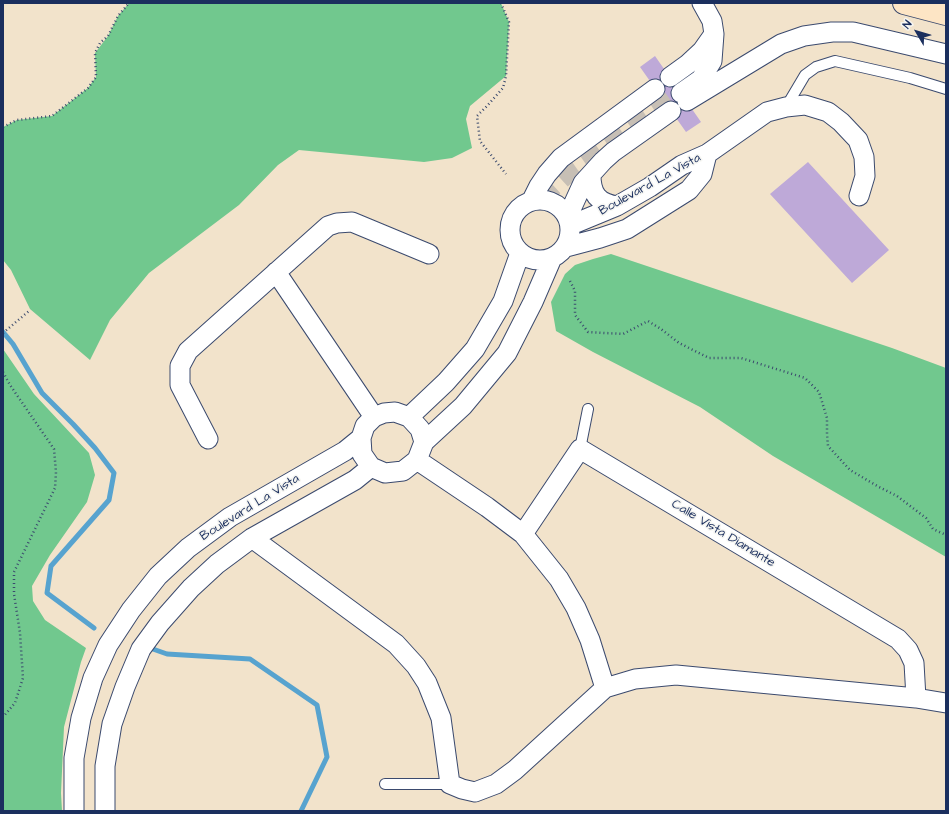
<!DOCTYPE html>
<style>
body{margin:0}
#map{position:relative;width:949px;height:814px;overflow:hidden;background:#f2e3cb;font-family:"Architects Daughter",sans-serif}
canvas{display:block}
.frame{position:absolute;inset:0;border:4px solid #1b2f5e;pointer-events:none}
.north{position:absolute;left:897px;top:12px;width:40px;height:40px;-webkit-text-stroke:3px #f6f6f2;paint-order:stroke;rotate:308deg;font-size:11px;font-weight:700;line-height:16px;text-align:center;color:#1b2f5e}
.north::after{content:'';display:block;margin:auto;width:14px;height:18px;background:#1b2f5e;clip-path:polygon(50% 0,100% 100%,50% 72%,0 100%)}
</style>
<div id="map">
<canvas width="949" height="814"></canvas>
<div class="frame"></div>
<div class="north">N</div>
</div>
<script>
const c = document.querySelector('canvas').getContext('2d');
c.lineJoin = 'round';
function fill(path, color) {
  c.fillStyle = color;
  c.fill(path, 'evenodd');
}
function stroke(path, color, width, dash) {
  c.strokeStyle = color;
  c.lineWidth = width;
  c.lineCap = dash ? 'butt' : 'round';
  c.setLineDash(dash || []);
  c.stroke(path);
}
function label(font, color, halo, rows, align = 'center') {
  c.font = font + ' "Architects Daughter",sans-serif';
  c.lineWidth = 3;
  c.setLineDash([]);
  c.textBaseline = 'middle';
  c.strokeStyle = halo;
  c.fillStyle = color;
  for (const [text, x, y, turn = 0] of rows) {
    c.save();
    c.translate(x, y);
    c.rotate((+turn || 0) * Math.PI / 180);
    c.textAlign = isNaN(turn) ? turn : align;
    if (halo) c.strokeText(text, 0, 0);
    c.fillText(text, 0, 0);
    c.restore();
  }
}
const green = new Path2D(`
 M129 3H501L509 22 506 76 470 106 466 119 472 148 452 158 424 162 299 150 278 165 239 205 149 273 110 320 90 360 30 309 11 270 3 260V127L17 120 52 116 88 88 96 77 95 53 108 36 118 16Z
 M611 254 892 348 946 368V557L773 456 700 407 593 352 556 331 551 302 565 274 575 265 593 259Z
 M3 349 34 394 89 453 95 475 87 502 50 555 32 586 33 601 45 620 86 648 81 662 64 727 61 793 62 811H3Z`);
const stream = new Path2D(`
 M3 332 13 344 42 393 73 424 95 448 114 473 109 500 51 566 47 593 94 628
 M150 648 167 654 250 659 317 705 327 757 301 811`);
const building = new Path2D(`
 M655 56 701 122 686 132 640 67Z
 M808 162 889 250 852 283 770 194Z`);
const minorTunnel = new Path2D(`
 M540 199 575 167 681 93`);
const path = new Path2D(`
 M501 3 509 22 506 76 503 88 487 106 477 116 480 141 506 174
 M3 127 17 120 52 116 88 88 96 77 95 53 100 43 108 36 118 16 129 3
 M570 281 575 291V315L588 332 623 334 648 321 661 329 679 343 709 358H741L805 378 819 392 827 418V435L828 446 850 470 879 487 897 496 926 518 933 529 946 535
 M3 333 29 311
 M3 372 10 385 54 449 56 472 55 488 14 572V594L20 633 23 678 15 703 3 717`);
const service = new Path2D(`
 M786 107 805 75 816 67 835 61 910 78 946 89
 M580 449 588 409
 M385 784H450`);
const minor = new Path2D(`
 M670 77 688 64 702 51 714 34 712 21 702 3
 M681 93 701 79 712 61 714 34
 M687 101 781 44 804 36 832 32H853L946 54
 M591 175C591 194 598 203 617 206
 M510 230a30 30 0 1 1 60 0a30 30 0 1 1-60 0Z
 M532 200 539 186 547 174 561 158 655 89
 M568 216 583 183 603 161 613 152 671 111
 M571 225 617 206 650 187 682 165 707 154 767 112 786 107 805 105 828 112 841 122 858 140 864 157 865 176 859 196
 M566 247 600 238 627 229 689 190 702 174 707 154
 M276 272 374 417
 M395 412 409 417 420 429 424 442 417 460 403 471 385 473 371 467 362 454 361 438 365 426 374 417 384 413Z
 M409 417 446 382 475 349 503 301 520 253
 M208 439 180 385V366L188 351 328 226 337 223 352 222 429 254
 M424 442 463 406 507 353 533 302 552 258
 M417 460 487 507 523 534 559 579 576 608 590 640 605 688
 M523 534 580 449 898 639 908 650 914 663 916 698
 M252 538 396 644 416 666 427 683 441 718 450 784 462 789 475 792 496 784 515 770 605 688 635 679 676 675 916 698 946 703
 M74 811V758L81 718 93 678 108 645 131 610 158 576 188 548 230 517 345 451 361 438
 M105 811V766L112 724 125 687 141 649 160 623 191 588 217 564 252 538 355 480 371 467`);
const secondary = new Path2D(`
 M904 3 946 14`);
const streetNames = [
 ["Boulevard La Vista",650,185,-29],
 ["Boulevard La Vista",250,508,-32],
 ["Calle Vista Diamante",723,534,31]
];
fill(green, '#71c88e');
stroke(stream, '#57a3cf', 5);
fill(building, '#bea9d8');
stroke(minorTunnel, '#c7bfb5', 19, [19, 10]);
stroke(service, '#3b4a6e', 12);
stroke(minor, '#3b4a6e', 21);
stroke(secondary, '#3b4a6e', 24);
stroke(path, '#3b4a6e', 2.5, [1, 3]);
stroke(service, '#fff', 10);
stroke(minor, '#fff', 19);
stroke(secondary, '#fde5c5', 22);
label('13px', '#1b2f5e', '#f6f6f2', streetNames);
</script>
